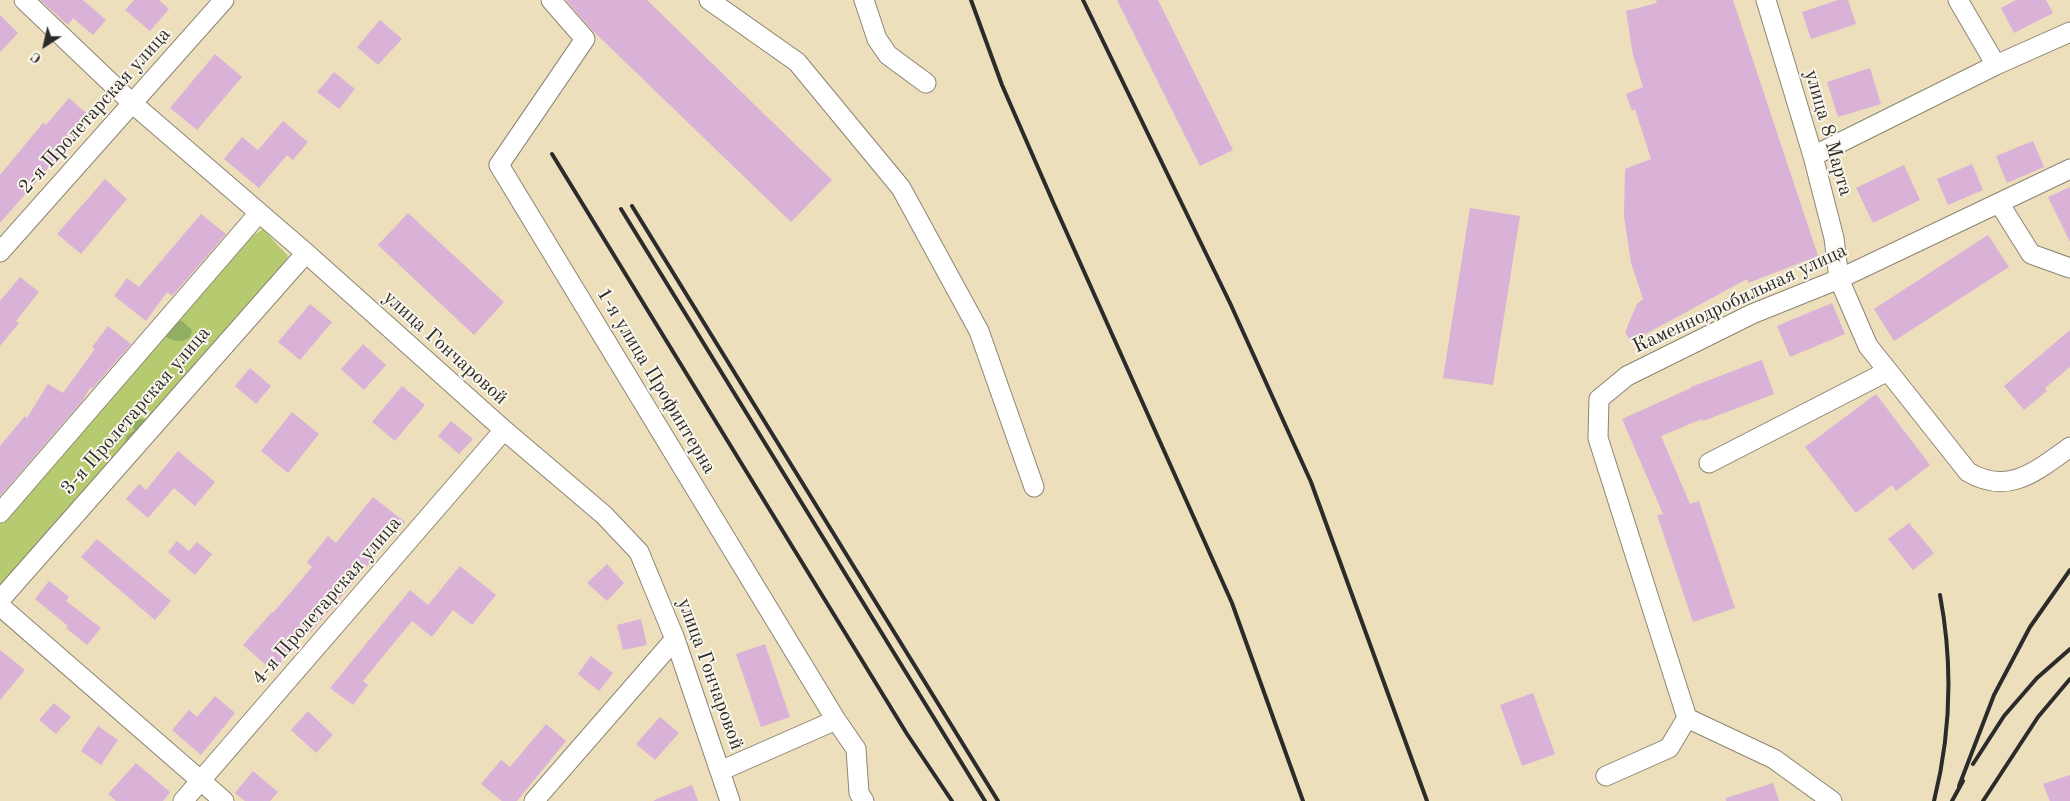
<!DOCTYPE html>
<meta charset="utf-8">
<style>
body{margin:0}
#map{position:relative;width:2070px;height:801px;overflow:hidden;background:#eddfbc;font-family:"Old Standard TT",serif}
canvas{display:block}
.north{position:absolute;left:20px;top:20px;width:50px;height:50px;-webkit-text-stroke:4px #fbf7ec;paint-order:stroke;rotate:215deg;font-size:14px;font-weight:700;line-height:20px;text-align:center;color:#2b2b2b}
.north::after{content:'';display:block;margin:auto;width:18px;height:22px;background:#2b2b2b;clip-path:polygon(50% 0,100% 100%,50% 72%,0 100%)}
</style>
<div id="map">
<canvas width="2070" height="801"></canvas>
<div class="north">С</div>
</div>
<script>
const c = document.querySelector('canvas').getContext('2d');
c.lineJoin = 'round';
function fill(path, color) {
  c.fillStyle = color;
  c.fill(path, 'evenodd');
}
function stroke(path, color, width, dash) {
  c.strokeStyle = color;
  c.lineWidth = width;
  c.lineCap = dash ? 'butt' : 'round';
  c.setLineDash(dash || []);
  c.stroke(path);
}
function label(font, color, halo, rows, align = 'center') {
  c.font = font + ' "Old Standard TT",serif';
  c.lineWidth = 4;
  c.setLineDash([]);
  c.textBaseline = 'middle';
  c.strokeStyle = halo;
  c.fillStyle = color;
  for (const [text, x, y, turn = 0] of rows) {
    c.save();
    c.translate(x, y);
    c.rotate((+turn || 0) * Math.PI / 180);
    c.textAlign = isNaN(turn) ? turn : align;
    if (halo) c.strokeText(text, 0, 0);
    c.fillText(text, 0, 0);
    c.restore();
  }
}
const green = new Path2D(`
 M263 229 288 256 271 286 0 589V523L47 465 245 241Z`);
const forest = new Path2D(`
 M173 320 182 321 192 330 190 337C183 343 173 342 165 336Z
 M142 419 145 420 147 424 127 446 125 441 127 435 134 431 133 424 137 420Z`);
const building = new Path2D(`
 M40 0H83L106 20 93 35 73 18 68 25Z
 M134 0H159L169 9 150 31 125 10Z
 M566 0H647L832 180 791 222 590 28Z
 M1117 0H1158L1233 150 1200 166Z
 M1656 0H1733L1818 256 1748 283 1747 279 1631 342 1625 332 1637 304 1643 299 1631 263 1624 216 1625 169 1651 159 1635 109 1632 111 1626 94 1643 87 1633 55 1626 11 1657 3Z
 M1838 0H1848L1856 24 1811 39 1802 12Z
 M2016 0H2046L2053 13 2014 33 2001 8Z
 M0 15 18 33 0 52Z
 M380 20 402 39 378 65 357 47Z
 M215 54 242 77 197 130 170 108Z
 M1870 68 1881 104 1838 117 1827 82Z
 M334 72 355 89 339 109 317 92Z
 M69 98 92 118 0 223V175L43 123 46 125Z
 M283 121 308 142 293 160 287 155 259 188 224 159 242 137 258 150Z
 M2033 141 2044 167 2007 183 1996 156Z
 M1972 164 1983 190 1948 205 1937 179Z
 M1904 165 1920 200 1873 223 1856 188Z
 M105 179 127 199 81 254 57 234Z
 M2070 187V242L2048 197Z
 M1470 208 1520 216 1493 385 1443 378Z
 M408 213 504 302 474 335 378 245Z
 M201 214 226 234 172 296 167 292 146 321 114 296 127 278 139 287Z
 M1988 235 2009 267 1894 341 1874 309Z
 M20 277 39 292 16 321 19 323 0 346V301Z
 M1832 303 1845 334 1790 357 1777 326Z
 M310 304 332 322 300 360 278 342Z
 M108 326 131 344 92 389 91 387 82 401 0 496V446L25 416 27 418 48 384 63 393 95 349 92 347Z
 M2070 330V367L2045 388 2047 391 2024 410 2004 386Z
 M363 344 386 365 364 390 341 369Z
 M1762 360 1774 394 1703 421 1702 419 1661 436 1690 504 1699 501 1735 608 1693 622 1657 515 1663 514 1622 419 1691 388V387Z
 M250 368 271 386 256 404 235 386Z
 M402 386 425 405 395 441 372 422Z
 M1876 394 1930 465 1896 491 1892 485 1856 513 1805 447Z
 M292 412 319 434 288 473 261 451Z
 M451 421 473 439 459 454 438 436Z
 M178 451 215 482 195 506 174 488 148 518 126 499 139 484 146 490Z
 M373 497 405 522 310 633 308 631 273 671 243 645 272 612 273 613 312 567 307 562 328 536 336 543Z
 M1909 523 1934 553 1913 570 1888 539Z
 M97 539 171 601 155 620 81 557Z
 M177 541 189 551 197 542 212 554 195 575 168 552Z
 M607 564 624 583 607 601 587 583Z
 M460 566 496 595 472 625 453 610 432 637 412 621 363 681 368 685 353 705 330 688 410 590 428 605Z
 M49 581 69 597 66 601 101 628 87 645 66 628 68 626 35 599Z
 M641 619 647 645 623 650 617 625Z
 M765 644 790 717 761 727 736 654Z
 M0 650 25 670 0 700Z
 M591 656 613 673 599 691 578 674Z
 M1533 693 1555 754 1522 766 1500 705Z
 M215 696 235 713 201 755 172 730 189 710 197 717Z
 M54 703 71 717 56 734 39 720Z
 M308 711 333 735 316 753 291 730Z
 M660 717 679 733 655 760 636 744Z
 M546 724 566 741 517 801H502L481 784 501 760 510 767Z
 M98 726 118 740 101 765 81 751Z
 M136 763 170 792 163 801H116L108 794Z
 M253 771 278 792 270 801H245L235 793Z
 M2070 775V801H2050L2043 784Z
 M1773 783 1779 801H1726V798Z
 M692 785 698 801H654V800Z`);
const minor = new Path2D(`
 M24 0 132 103 306 253 504 430 604 515 639 552 675 639 730 801
 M551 0 585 39 499 165 836 720 856 749 859 793 864 801
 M709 0 797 62 901 188 979 331 1034 487
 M864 0 877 39 888 55 926 83
 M1958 0 1996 65
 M1813 156 1996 65 2070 32
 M1999 203 2031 254 2070 268
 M0 252 224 0
 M1888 371 1968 472C2009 496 2036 471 2070 447
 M1709 463 1888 371 1868 346 1839 279 1834 238 1813 156 1766 0
 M0 513 259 213
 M0 600 306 253
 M0 606 224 801
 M1687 718 1598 438 1599 399 1627 376 1752 314 1839 279 2070 169
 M1687 718 1774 759 1832 801
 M720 771 836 720
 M1606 776 1669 748 1687 718
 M183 801 504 430
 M534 801 675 639`);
const rail = new Path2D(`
 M971 0 1002 85 1053 202 1232 603 1303 801
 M1083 0 1230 303 1311 482 1427 801
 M552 154 907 734 952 801
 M632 206 998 801
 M621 209 985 801
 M1973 764 2004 716 2037 678 2070 649
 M1959 786 1994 695 2030 627 2070 570
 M1934 801C1951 733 1953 664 1940 595
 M1952 801 1963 781
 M1983 801 2038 717 2070 679`);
const streetNames = [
 ["2-я Пролетарская улица",95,111,-48],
 ["улица 8 Марта",1828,133,74],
 ["Каменнодробильная улица",1740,299,-25],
 ["улица Гончаровой",445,348,42],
 ["1-я улица Профинтерна",656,381,59],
 ["3-я Пролетарская улица",136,411,-49],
 ["4-я Пролетарская улица",327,601,-49],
 ["улица Гончаровой",710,674,70]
];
fill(green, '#b6cb6f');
fill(forest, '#90af62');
fill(building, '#dab1d7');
stroke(minor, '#8c8574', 21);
stroke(minor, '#fff', 19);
stroke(rail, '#2b2b2b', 4);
label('20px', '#2b2b2b', '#fbf7ec', streetNames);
</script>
